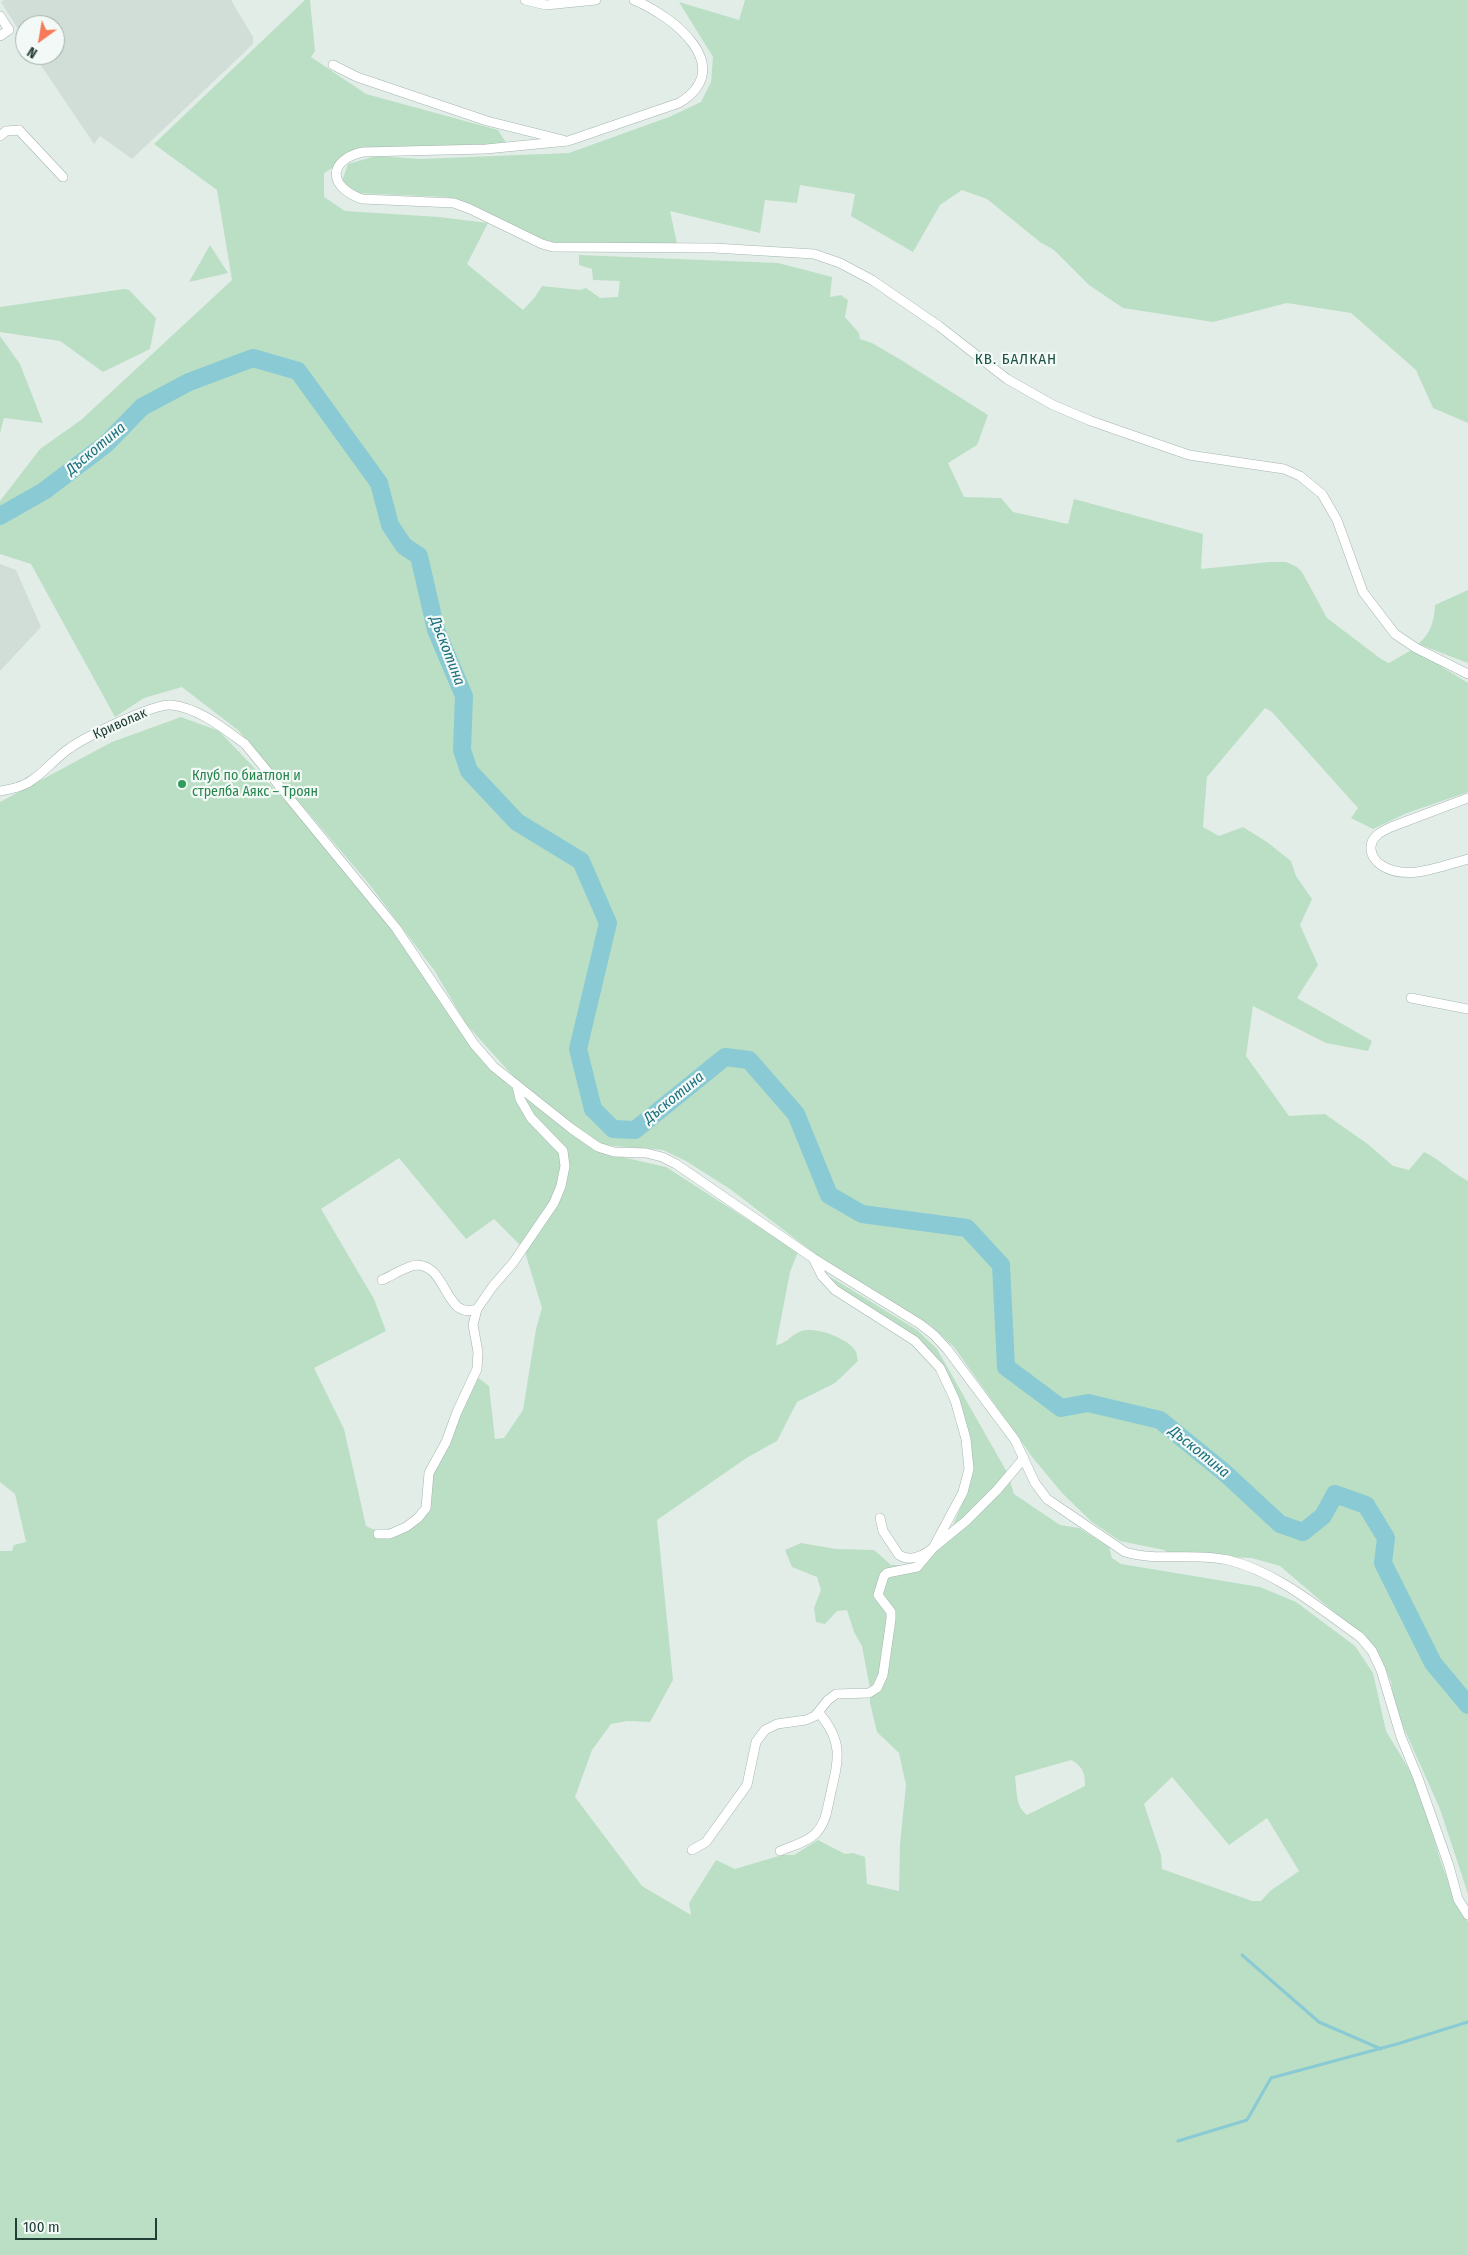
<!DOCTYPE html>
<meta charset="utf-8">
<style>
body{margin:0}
#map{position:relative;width:1468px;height:2255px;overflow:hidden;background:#e2ede8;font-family:"Fira Sans Condensed",sans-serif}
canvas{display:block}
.north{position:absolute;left:15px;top:15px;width:50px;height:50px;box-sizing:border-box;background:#f3f9f6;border:1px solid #9fafa9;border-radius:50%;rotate:212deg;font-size:14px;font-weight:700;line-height:20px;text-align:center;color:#223f36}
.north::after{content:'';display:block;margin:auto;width:18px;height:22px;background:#f67a57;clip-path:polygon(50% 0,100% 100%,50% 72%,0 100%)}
.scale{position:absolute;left:15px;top:2218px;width:142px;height:22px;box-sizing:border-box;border:2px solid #223f36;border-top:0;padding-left:6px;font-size:15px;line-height:18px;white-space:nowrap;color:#223f36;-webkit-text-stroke:4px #f3f9f6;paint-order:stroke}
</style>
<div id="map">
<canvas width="1468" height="2255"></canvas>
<div class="north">N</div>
<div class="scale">100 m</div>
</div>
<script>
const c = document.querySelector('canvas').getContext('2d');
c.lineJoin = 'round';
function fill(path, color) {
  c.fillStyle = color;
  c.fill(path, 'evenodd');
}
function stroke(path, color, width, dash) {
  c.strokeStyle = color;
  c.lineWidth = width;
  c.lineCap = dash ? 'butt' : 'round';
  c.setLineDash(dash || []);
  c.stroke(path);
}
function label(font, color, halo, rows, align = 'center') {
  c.font = font + ' "Fira Sans Condensed",sans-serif';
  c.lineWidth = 4.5;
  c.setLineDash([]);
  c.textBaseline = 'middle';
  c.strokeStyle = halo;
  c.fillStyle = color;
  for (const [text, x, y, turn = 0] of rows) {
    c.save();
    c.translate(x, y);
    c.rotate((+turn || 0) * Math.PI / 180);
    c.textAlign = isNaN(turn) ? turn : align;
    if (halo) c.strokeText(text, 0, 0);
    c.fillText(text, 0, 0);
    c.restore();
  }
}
const built = new Path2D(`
 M4 0H231L253 37V44L132 159 100 136 94 144 34 55H55V25H25V40L1 2Z
 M0 564 16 570 41 627 0 671Z`);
const green = new Path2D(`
 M305 0H310L315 51 311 57 366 94 498 130 508 146 356 154 324 173V197L345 211 439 217 488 223 467 264 523 310 535 297 542 286 580 290 586 288 600 298 618 297 620 281 593 280 592 269 579 265V255L778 263 832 277 830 297 841 295 848 300 845 317 859 333 860 339 872 343 901 360 988 415 977 445 948 463 964 497 1001 498 1013 512 1068 524 1074 499 1203 534 1201 569 1269 562H1286L1297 567 1302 572 1327 618 1381 659 1389 663 1413 649 1468 683V792L1407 813 1373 829 1351 818 1358 808 1272 712 1265 708 1207 777 1203 827 1219 836 1243 827 1267 842 1291 861 1296 876 1312 899 1300 925 1318 965 1297 998 1372 1041 1368 1051 1326 1043 1253 1006 1246 1056 1289 1116 1325 1114 1369 1145 1393 1166 1409 1170 1424 1152C1441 1160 1452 1173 1468 1181V1894L1440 1809 1394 1706 1391 1682 1379 1654 1363 1637 1280 1566 1252 1558 1171 1555 1164 1550 1120 1541 1092 1522 1062 1493 1033 1458 954 1347 930 1325 819 1257 730 1189 686 1161 663 1150 602 1145 523 1087 466 1024 434 970 369 884 239 731 182 687 144 698 115 717 31 564 0 554V501L40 449 81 420 232 280 217 190 154 144Z
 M745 0H1468V423L1433 408 1416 370 1351 313 1287 303 1213 322 1123 308 1089 285 1054 250 1040 242 987 199 962 190 940 205 913 252 851 216 855 194 800 185 797 203 765 200 760 233 670 211 678 248H581L541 241 478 208 446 197 355 193 342 181 348 164 376 156 420 159 569 153 669 117 701 102 711 82 713 57 679 2 739 20Z
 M210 245 228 273 189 282Z
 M124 289 129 290 156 318 150 349 103 372 60 341 0 332V307Z
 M0 336 20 364 43 423 4 418 0 433Z
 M1468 590V663L1418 644C1430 635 1435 619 1435 605Z
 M181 717 219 731 304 820 352 876 400 942 429 977 474 1051 508 1085 551 1118 600 1152 666 1167 798 1252 790 1272 776 1345C786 1344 790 1336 799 1332 812 1325 846 1337 855 1350 857 1352 857 1358 858 1361L835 1383 797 1402 777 1441 748 1457 657 1520 673 1680 650 1722 627 1721 611 1724 592 1750 575 1797 642 1886 691 1915 689 1903 716 1860 735 1869 782 1855H794L818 1840 845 1854 853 1853 865 1857 867 1884 899 1891 900 1844 906 1785 899 1753 877 1732 870 1703V1688L862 1646 854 1632 847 1610 837 1611 825 1624 816 1622 814 1608 821 1590 817 1577 792 1567 785 1550 801 1543 836 1549 874 1550 891 1565H918L945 1544 970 1485 972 1454 962 1415 922 1344 843 1292 829 1276 917 1330 937 1349 1008 1474 1014 1494 1060 1525 1079 1528 1109 1547 1112 1558 1121 1564 1260 1587 1296 1602 1355 1646 1373 1673 1386 1731 1419 1786 1440 1859 1453 1894 1468 1922V2255H0V1551H12L14 1545 26 1542 15 1494 0 1482V802L112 742ZM399 1158 466 1239 494 1219 524 1249 542 1308 536 1329 523 1410 504 1438 495 1439 489 1386 477 1377 428 1477 430 1506 405 1527 375 1530 366 1526 344 1429 314 1368 386 1331 374 1299 321 1209ZM1071 1760C1083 1766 1085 1774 1085 1786L1027 1815C1015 1806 1017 1790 1015 1776ZM1172 1777 1229 1845 1267 1818 1299 1871 1270 1891 1261 1901H1252L1162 1869 1161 1855 1144 1804Z`);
const stream = new Path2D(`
 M1242 1955 1319 2022 1381 2049
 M1178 2141 1247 2120 1271 2078 1397 2044 1468 2022`);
const river = new Path2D(`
 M0 516 44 491 106 444 142 407 189 382 253 358 298 371 379 483 390 525 404 546 419 556 436 630 464 696 462 750 469 771 517 822 581 861 608 923 578 1049 593 1109 613 1129 635 1130 725 1057 749 1060 796 1114 829 1195 862 1214 967 1228 1001 1265 1006 1367 1061 1408 1088 1403 1160 1420 1225 1473 1280 1524 1303 1532 1323 1516 1335 1494 1366 1505 1386 1538 1383 1563 1433 1663 1468 1705`);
const street = new Path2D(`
 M525 0 546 5 596 0
 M634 0C673 16 738 67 679 103L568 141 486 149 363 152C327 160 328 187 362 199L454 203 470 209 542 244 553 247 714 248 814 254 840 263 872 280 939 326 1007 379 1053 405 1091 421 1189 455 1284 469 1300 476 1322 494 1337 520 1363 592 1395 634 1416 648 1468 674
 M0 16 9 30 0 36
 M333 65 357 77 487 121 563 140
 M0 136 6 131 19 130 63 177
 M0 791C11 789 23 787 32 780 46 771 56 757 70 748 85 737 155 703 171 705 199 708 223 728 245 744L396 928 474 1044 494 1067 572 1129 598 1147 614 1152 646 1153 662 1157 676 1164 813 1258 920 1324 934 1335 947 1349 1015 1440 1035 1483 1047 1499 1125 1552C1159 1562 1194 1552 1228 1560 1277 1572 1319 1608 1360 1637L1372 1651 1381 1670 1401 1737 1418 1778 1449 1866 1458 1899 1468 1915
 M1468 798 1391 827C1382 831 1370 837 1371 849 1371 855 1376 862 1381 865 1406 882 1441 866 1468 859
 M1411 998 1468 1009
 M813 1258 822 1276 835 1290 915 1341 940 1368 955 1400 966 1439 969 1469 963 1492 933 1548C923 1556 910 1562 899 1555L883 1531 880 1518
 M382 1280C392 1276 407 1265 418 1265 448 1267 445 1321 477 1309
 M378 1534H390L406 1527 418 1518 426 1508 429 1473 446 1442 457 1412 477 1369 478 1352 473 1325 477 1309 493 1286 513 1263 554 1203 561 1186 565 1166 563 1151 531 1118 520 1099 517 1086
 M692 1850 706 1842 747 1785 756 1742 765 1730 777 1724 806 1720 815 1716 828 1700 836 1694 869 1693 877 1688 883 1675 891 1619V1612L878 1595 884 1576 887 1573 917 1567 933 1548 966 1521 997 1490 1024 1458
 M780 1851C791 1846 806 1843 815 1834 827 1822 827 1808 831 1792 839 1758 843 1741 819 1713`);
const markers = [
 [182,784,5,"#2e9e5b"]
];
const streetNames = [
 ["Криволак",120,724,-24]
];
const leisureNames = [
 ["Клуб по биатлон и",192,776],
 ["стрелба Аякс – Троян",192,792]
];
const neighbourhoodNames = [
 ["КВ. БАЛКАН",1016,360]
];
const waterNames = [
 ["Дъскотина",96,449,-40],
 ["Дъскотина",447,651,69],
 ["Дъскотина",674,1098,-39],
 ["Дъскотина",1199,1452,39]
];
fill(built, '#d1ddd7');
fill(green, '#bbdfc4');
stroke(stream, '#89cad4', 3);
stroke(river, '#89cad4', 18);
stroke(street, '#a5b5af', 10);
stroke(street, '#fff', 9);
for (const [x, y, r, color] of markers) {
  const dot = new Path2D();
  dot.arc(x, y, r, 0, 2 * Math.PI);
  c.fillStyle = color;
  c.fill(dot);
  stroke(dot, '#f3f9f6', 2);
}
label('14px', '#223f36', '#f3f9f6', streetNames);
label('14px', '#27864d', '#f3f9f6', leisureNames, 'left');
c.letterSpacing = '1px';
label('15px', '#1d5244', '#f3f9f6', neighbourhoodNames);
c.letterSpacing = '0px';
label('italic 15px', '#1a6f7d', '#f3f9f6', waterNames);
</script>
